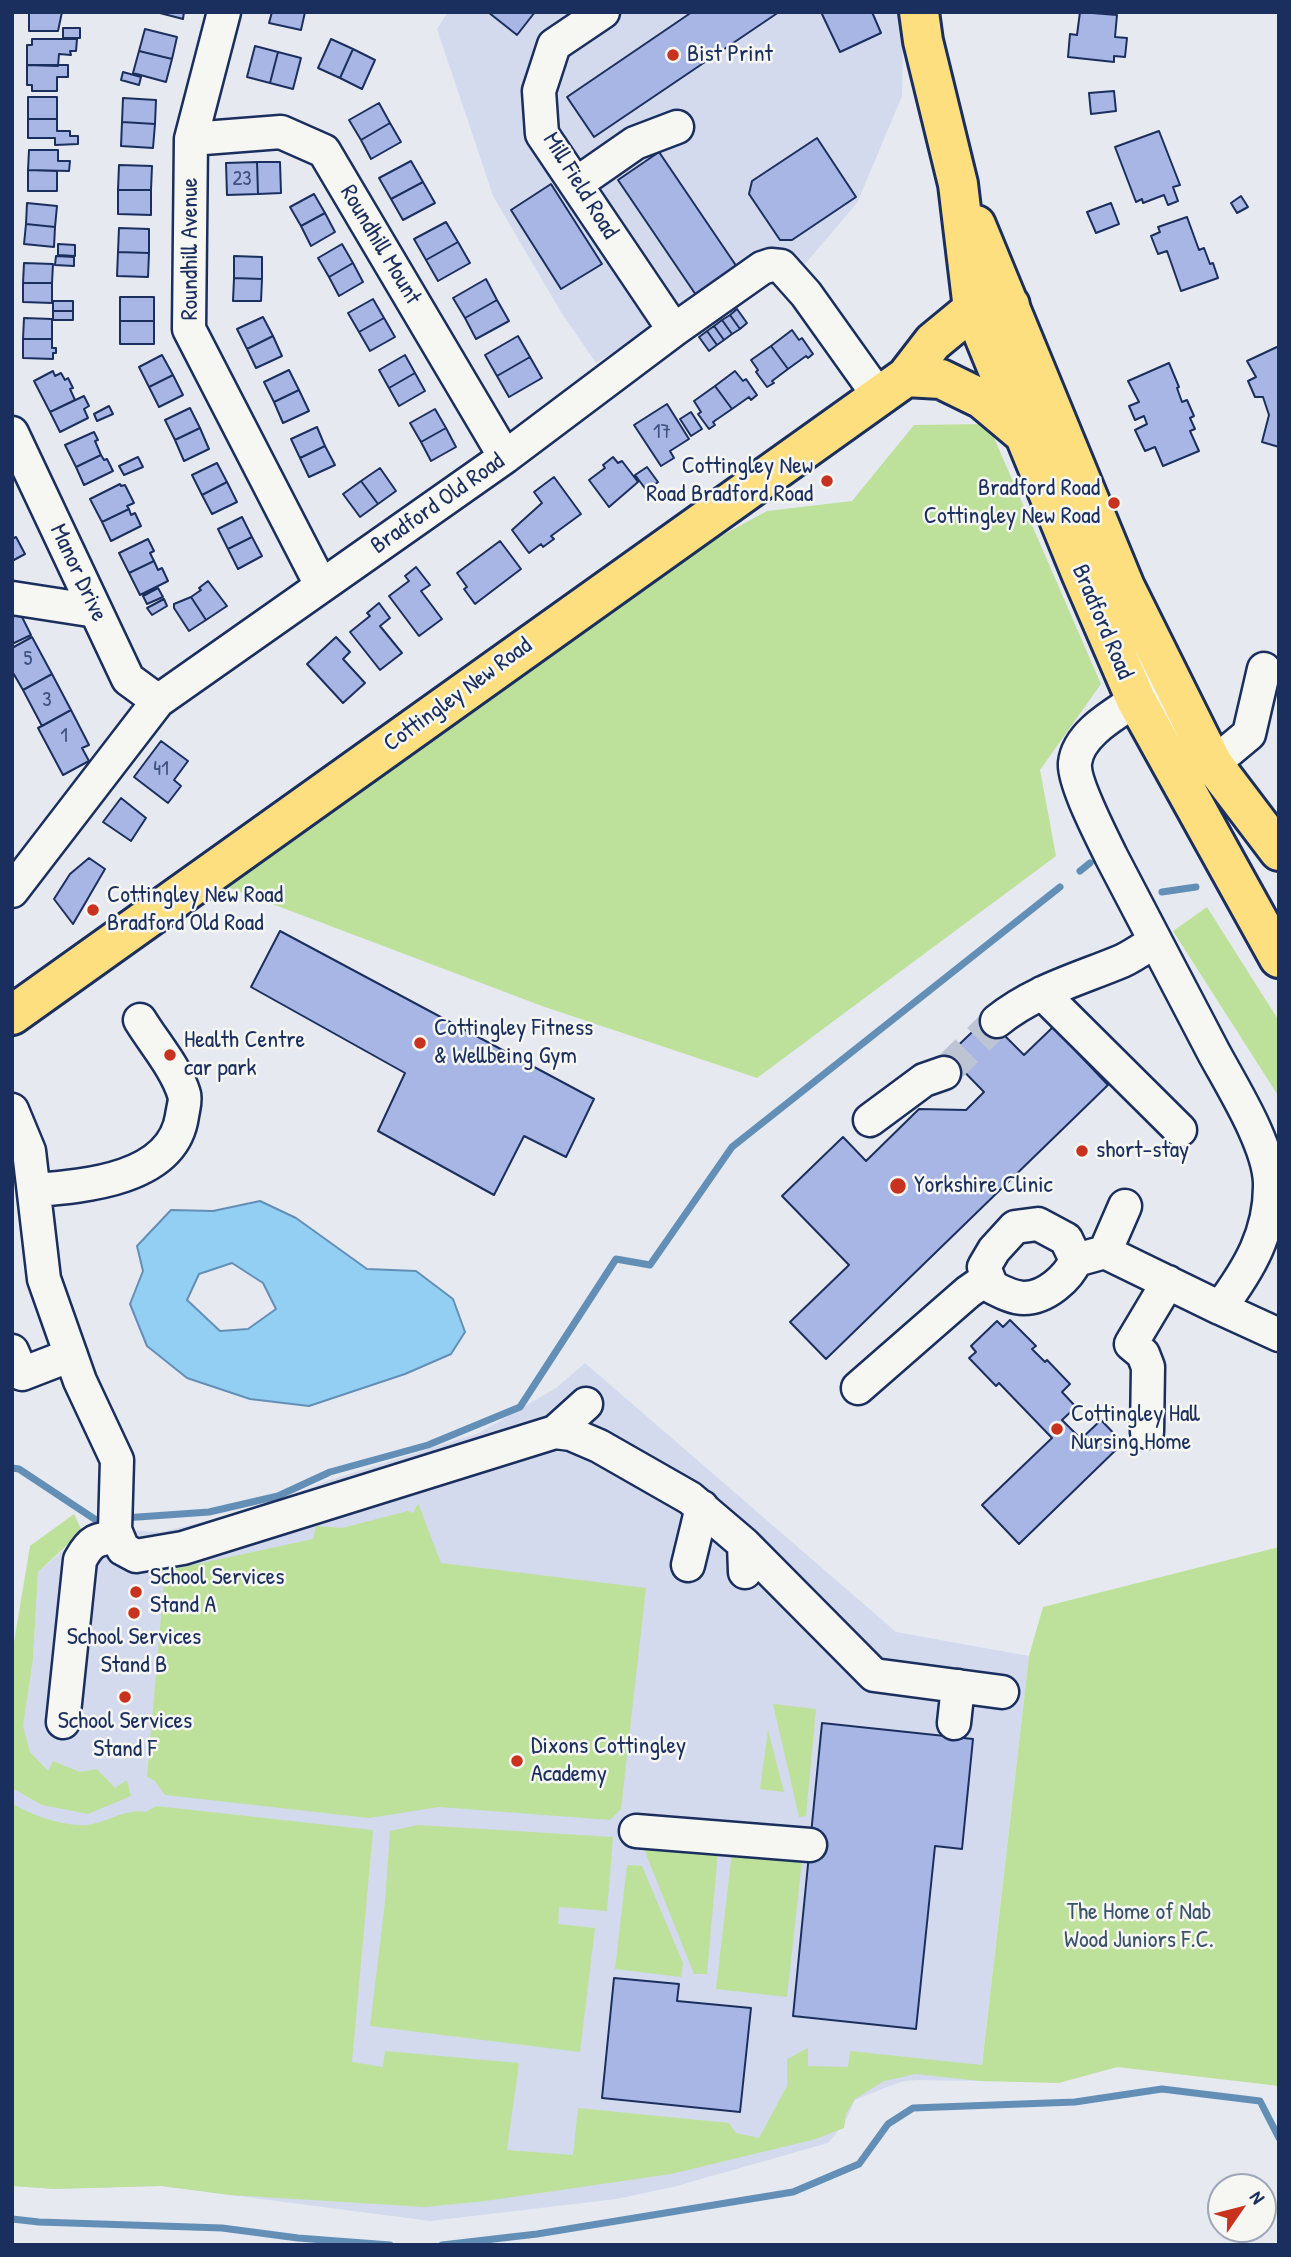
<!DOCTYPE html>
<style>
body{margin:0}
#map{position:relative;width:1291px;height:2257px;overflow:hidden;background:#e6e9f0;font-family:"Patrick Hand",sans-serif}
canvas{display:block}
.frame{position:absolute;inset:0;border:14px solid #1b2f5e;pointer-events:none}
.north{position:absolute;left:1207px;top:2173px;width:70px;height:70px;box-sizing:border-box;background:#f6f6f2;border:2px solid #9ea6b7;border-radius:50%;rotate:55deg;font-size:19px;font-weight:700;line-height:28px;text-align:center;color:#1b2f5e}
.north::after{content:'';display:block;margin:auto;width:24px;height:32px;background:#c8321e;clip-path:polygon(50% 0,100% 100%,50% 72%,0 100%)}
</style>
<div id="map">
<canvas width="1291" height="2257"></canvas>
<div class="frame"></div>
<div class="north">N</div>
</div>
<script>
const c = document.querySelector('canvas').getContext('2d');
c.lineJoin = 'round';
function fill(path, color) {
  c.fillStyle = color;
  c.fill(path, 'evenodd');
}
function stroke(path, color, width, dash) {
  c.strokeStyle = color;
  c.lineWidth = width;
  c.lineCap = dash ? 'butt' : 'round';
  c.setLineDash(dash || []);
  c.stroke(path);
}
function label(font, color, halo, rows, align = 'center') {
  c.font = font + ' "Patrick Hand",sans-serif';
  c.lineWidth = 5;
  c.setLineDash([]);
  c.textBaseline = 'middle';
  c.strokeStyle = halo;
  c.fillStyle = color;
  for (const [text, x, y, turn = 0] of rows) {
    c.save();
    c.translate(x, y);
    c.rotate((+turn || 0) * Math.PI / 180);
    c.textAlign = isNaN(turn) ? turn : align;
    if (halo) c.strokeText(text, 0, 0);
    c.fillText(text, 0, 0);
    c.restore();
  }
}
const built = new Path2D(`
 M448 12H899L903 38 902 96 857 203 799 271 775 249 596 363 561 312 493 196 437 29Z
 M585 1363 896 1632 1029 1656 980 2081 918 2080 904 2081 887 2087 855 2100 845 2122 828 2143 673 2187 616 2199 431 2221 161 2186 55 2189 12 2186V1795L33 1660 38 1572 89 1528 160 1532 256 1510 324 1482 479 1433 556 1388Z`);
const green = new Path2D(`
 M988 424 1101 684 1040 770 1056 856 757 1078 542 1006 222 885 675 561 767 511 852 501 914 425Z
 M1207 907 1279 1021V1097L1173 931Z
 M418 1503 441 1563 646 1588 621 1809 610 1820 439 1807 369 1818 165 1795 155 1781 147 1777 165 1571 313 1539 316 1526 342 1528 408 1511 413 1513Z
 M74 1514 82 1531 38 1572 33 1660 23 1726 30 1752 48 1771 53 1761 80 1772 97 1769 115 1788 127 1780 131 1796 88 1814 42 1805 12 1788V1654L30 1546Z
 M1279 1547V2086L1117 2067 1059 2083 980 2081 916 2074 884 2081 855 2099 846 2114 844 2128 816 2139 671 2174 485 2201 425 2207 230 2195 161 2186 55 2189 12 2186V1803C30 1815 65 1827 87 1825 107 1823 125 1808 146 1812L156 1806 373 1830 352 2062 383 2067 385 2051 519 2063 507 2150 573 2155 578 2108 729 2123 736 2133 759 2138 787 2086V2059L808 2048V2066L848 2067 850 2051 982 2065 1029 1656 1043 1607Z
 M773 1704 816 1709 806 1816 799 1817Z
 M768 1730 784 1792 760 1789Z
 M418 1825 613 1837 607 1911 559 1907 558 1924 595 1928 580 2052 370 2026 385 1902 390 1831Z
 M642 1844 718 1851 707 1974H694Z
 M732 1852 802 1861 787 1997 716 1989Z
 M627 1865 642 1866 683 1963 681 1977 615 1969Z`);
const water = new Path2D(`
 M260 1201 296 1218 367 1269 416 1271 453 1299 465 1332 451 1354 405 1374 309 1406 250 1399 187 1378 147 1346 130 1304 143 1271 137 1246 171 1210 213 1211ZM232 1263 263 1283 276 1309 248 1329 220 1331 187 1300 199 1274Z`);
const stream = new Path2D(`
 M1080 871 1090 863
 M1162 892 1196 887
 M12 1468 19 1469 96 1520 108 1519
 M124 1518 209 1512 278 1496 330 1472 428 1445 520 1407 616 1259 650 1265 732 1147 1060 887
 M12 2219 39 2222 222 2228 298 2238 390 2245
 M442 2245 537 2234 793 2192 859 2164 888 2124 913 2108 1075 2102 1162 2089 1260 2101 1279 2138`);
const building = new Path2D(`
 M29 12H62L58 31H29Z
 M156 12H184L183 19Z
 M272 12H305L301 30 269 23Z
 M488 12H535L517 35Z
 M692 12H779L594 137 567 97Z
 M821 12H872L881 33 840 52Z
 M1080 12 1117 15 1115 37 1127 38 1125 57 1114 56V62L1068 57 1070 34 1077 35Z
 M63 28H80V38H63Z
 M145 29 177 37 172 59 139 51Z
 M32 39H77L76 51H70L71 55 59 54 58 66 27 65V45H32Z
 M331 39 353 49 340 78 318 68Z
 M255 46 278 52 270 83 247 77Z
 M353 49 375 60 362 89 340 78Z
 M139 51 172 59 166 82 133 73Z
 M278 52 301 58 293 89 270 83Z
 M27 65H68V77H57V91H32V85H27Z
 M123 72 141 77 139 85 121 80Z
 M1114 91 1116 111 1091 114 1089 93Z
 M28 97H57V119H28Z
 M123 98 156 100 155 124 122 122Z
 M379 103 390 123 361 140 349 120Z
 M28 119H57V131H70V136H78V144L55 145V138H28Z
 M122 122 155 124 153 148 121 146Z
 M390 123 401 142 371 159 361 140Z
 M1159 131 1180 185 1173 187 1178 201 1168 205 1164 195 1143 203 1142 199 1136 202 1115 147Z
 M817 138 856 197 792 240H780L749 194 752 181Z
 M29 150H58V161H70L69 171 28 170Z
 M659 152 737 267 696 295 618 180Z
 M411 161 423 182 391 199 379 178Z
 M257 162 258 194 227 195 226 163Z
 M257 162H280L281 193 258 194Z
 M119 165 152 166 151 190H118Z
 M28 170 57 171V191H28Z
 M423 182 435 203 403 220 391 199Z
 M551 184 602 264 561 289 511 210Z
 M118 190H151V215L118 214Z
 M314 194 325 213 301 226 290 207Z
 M1241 196 1248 207 1237 213 1231 203Z
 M27 203 57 206 55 227 26 224Z
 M1111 203 1119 224 1096 233 1087 212Z
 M325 213 335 232 311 246 301 226Z
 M1187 217 1199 250 1204 248 1210 264 1213 263 1218 278 1181 291 1167 251 1158 254 1151 236 1160 232 1158 227Z
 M446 222 458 242 426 260 414 239Z
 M26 224 55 227 54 247 24 244Z
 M119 228 149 229V253L118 252Z
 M458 242 470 263 438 281 426 260Z
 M58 244 75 245V256L58 255Z
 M342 244 353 263 329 277 318 258Z
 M118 252 149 253 148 277 117 276Z
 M56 256 74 257V266L55 265Z
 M234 256 262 257V279L234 278Z
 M24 263 53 264 52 283H23Z
 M353 263 363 282 339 296 329 277Z
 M234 278 262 279 261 301H233Z
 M486 279 497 300 465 318 453 298Z
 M23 283H52V303L23 302Z
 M120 297H154V321H120Z
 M373 299 384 318 359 332 348 313Z
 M497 300 509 321 476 339 465 318Z
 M53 301H73V311H53Z
 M737 309 747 323 740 329 730 315Z
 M53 311H73V320H53Z
 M730 315 740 329 732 334 722 320Z
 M263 317 273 336 247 349 237 329Z
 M24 318 52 319V339H23Z
 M384 318 395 337 370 351 359 332Z
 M722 320 732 334 724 340 714 326Z
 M120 321H154V344H120Z
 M714 326 724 340 717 345 707 331Z
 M792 330 799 340 802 338 813 354 808 358 806 356 788 369 771 346Z
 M707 331 717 345 709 351 699 337Z
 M273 336 282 356 256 368 247 349Z
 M518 336 530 357 497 376 485 355Z
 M23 339H52V348H56V353H53V359L23 358Z
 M771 346 788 369 772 381 774 383 767 387 756 372 758 370 751 360Z
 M1279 346V447L1262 442 1269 415 1263 397H1255L1248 381 1256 377 1247 361Z
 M162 355 173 375 149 387 139 367Z
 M405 355 415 373 389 388 379 370Z
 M530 357 542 378 509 397 497 376Z
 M1169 363 1179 387 1177 388 1182 402 1187 400 1194 416 1190 418 1195 429 1190 431 1199 451 1163 466 1155 447 1145 451 1135 430 1147 424 1144 416 1135 420 1129 406 1139 402 1128 381Z
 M289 370 299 390 274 402 264 382Z
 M53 371 55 376 61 373 65 380 68 378 73 388 70 389 75 400 50 412 34 381Z
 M735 371 743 381 746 379 757 395 751 400 749 397 732 409 715 386Z
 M415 373 425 391 399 406 389 388Z
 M173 375 183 395 159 407 149 387Z
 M715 386 732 409 713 422 715 425 709 429 698 414 701 412 694 401Z
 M299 390 309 411 283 423 274 402Z
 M84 396 89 406 84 409 88 418 60 432 50 412Z
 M667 404 689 439 670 451 674 458 661 466 634 425Z
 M109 406 113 414 97 421 94 414Z
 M190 408 200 428 175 440 165 420Z
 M435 409 446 428 421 442 410 423Z
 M691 412 702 429 691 436 680 419Z
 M317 427 325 446 300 458 291 439Z
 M200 428 209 449 184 461 175 440Z
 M446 428 456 447 431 461 421 442Z
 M94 432 98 440 95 441 101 455 76 467 65 445Z
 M325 446 335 465 309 477 300 458Z
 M101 455 104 460 107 459 113 471 84 485 76 467Z
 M138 457 143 467 124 475 119 466Z
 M613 457 618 463 622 461 638 482 609 507 589 480 605 468 603 465Z
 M217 463 227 482 202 495 192 475Z
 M647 467 658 482 647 491 635 475Z
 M380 468 396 491 378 504 361 481Z
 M554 477 581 514 551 536 554 539 543 547 541 544 529 553 512 530 542 503 534 492Z
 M361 481 378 504 360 517 343 494Z
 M227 482 237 502 212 514 202 495Z
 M120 484 121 486 125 485 134 503 127 506 129 509 102 522 90 499Z
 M129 509 131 515 135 513 141 526 111 541 102 522Z
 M242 517 252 537 228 549 218 529Z
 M16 537 25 554 12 561V539Z
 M252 537 262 556 238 569 228 549Z
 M148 539 154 551 150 553 154 561 129 573 119 553Z
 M500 541 521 569 475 604 464 589 467 587 457 573Z
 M154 561 158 570 162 568 168 581 140 595 129 573Z
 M416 567 430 585 421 591 442 619 419 636 389 596 409 581 405 576Z
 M208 581 227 606 206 620 191 597 201 590 199 588Z
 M158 588 163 597 147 604 143 596Z
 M191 597 206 620 189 631 174 608V604Z
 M164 599 167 606 152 615 147 608Z
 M379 603 390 618 380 626 402 653 380 670 350 632 370 616 367 613Z
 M16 605 31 635 12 644V607Z
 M32 637 52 674 23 690 12 671V648Z
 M336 637 350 652 343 659 365 683 343 703 307 664Z
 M52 674 71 710 42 726 23 690Z
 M71 710 89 745 82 748 89 761 63 775 38 728Z
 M161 741 188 761 174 780 181 786 168 803 134 777Z
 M121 798 146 818 131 841 103 822Z
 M89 858 105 869 73 924 54 899 70 874Z
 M280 931 594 1099 566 1157 524 1136 494 1195 378 1131 405 1073 251 987Z
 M987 1018 1024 1055 1053 1027 1108 1085 826 1359 790 1322 849 1265 782 1196 843 1137 866 1161 919 1109 966 1110 984 1092 948 1055Z
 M1010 1320 1036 1346 1032 1349 1045 1362 1047 1360 1070 1384 1062 1392 1076 1407 1062 1420 1081 1439 1101 1420 1123 1443 1019 1544 982 1505 1052 1438 999 1383 996 1386 969 1358 976 1352 971 1346 997 1321 1003 1327Z
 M822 1723 973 1739 962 1849 935 1846 916 2029 793 2016Z
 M614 1978 679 1984 677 2001 751 2008 740 2112 602 2098Z`);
const minorTunnel = new Path2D(`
 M944 1073 997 1021`);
const minor = new Path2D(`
 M224 12 191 139 189 329 321 585
 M603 12 554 45 539 91 542 134 674 330
 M191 139 281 132 324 151 505 457
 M576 184 635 143 677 127
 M12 433 128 679 158 701
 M12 598 96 611
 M1136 632 1150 688 1136 700 1163 711 1196 730
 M1213 764 1249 734 1264 669
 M12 891 158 701 505 457 674 330 762 268 771 265 781 266 806 294 878 395
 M1042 993 1180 1130
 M997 1021C1034 991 1079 979 1122 961 1133 956 1144 948 1155 941
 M12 1110 29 1151 44 1279 80 1381 117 1460 115 1530 123 1549 136 1556 183 1548 555 1432 571 1434 599 1446 690 1498 744 1544 745 1572
 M870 1120 924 1080 944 1073
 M35 1190C86 1186 173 1179 182 1116 183 1109 186 1100 184 1094 176 1068 154 1043 140 1020
 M1038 1224 1066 1239 1076 1260C1068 1278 1046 1298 1024 1298 1013 1298 1002 1292 992 1287L984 1267 994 1250 1015 1227Z
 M1105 1252 1125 1206
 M1076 1260 1105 1252 1220 1308C1249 1269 1271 1233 1270 1183 1269 1145 1233 1088 1214 1053 1180 987 1145 922 1111 856 1102 837 1073 782 1075 763 1078 734 1115 714 1136 700
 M1220 1308 1279 1335
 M12 1351 22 1374 71 1355
 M858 1388 968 1292 988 1278
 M555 1432 586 1404
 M1147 1432 1148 1367 1143 1354 1131 1344 1168 1282
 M744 1544 874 1675 1002 1692
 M688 1565 702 1507
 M63 1722 80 1560C91 1540 96 1539 118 1537
 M954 1723 958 1686
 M636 1831 810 1845`);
const major = new Path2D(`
 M919 12 923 41 958 184 973 309 1081 573 1136 700 1279 958
 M976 225 1125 587 1213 764 1279 851
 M906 377 941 379 982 399 1020 431
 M12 1015 906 377 933 342 973 309 1010 305`);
const markers = [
 [673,55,7,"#c8321e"],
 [827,481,7,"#c8321e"],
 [1114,503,7,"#c8321e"],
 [93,910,7,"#c8321e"],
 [420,1043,7,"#c8321e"],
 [170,1055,7,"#c8321e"],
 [1082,1151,7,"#c8321e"],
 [898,1186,9,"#c8321e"],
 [1057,1429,7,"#c8321e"],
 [136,1592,7,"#c8321e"],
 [134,1613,7,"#c8321e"],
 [125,1697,7,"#c8321e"],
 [517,1761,7,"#c8321e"]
];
const numberNames = [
 ["23",242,179],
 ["17",662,432],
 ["5",28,659],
 ["3",47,700],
 ["1",64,736],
 ["41",161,769]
];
const poiNames = [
 ["Bist Print",687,55],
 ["Cottingley New",813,467,"right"],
 ["Road Bradford Road",813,495,"right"],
 ["Bradford Road",1100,489,"right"],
 ["Cottingley New Road",1100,517,"right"],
 ["Cottingley New Road",107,896],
 ["Bradford Old Road",107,924],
 ["Cottingley Fitness",434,1029],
 ["& Wellbeing Gym",434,1057],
 ["Health Centre",184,1041],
 ["car park",184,1069],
 ["short-stay",1096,1151],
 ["Yorkshire Clinic",914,1186],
 ["Cottingley Hall",1071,1415],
 ["Nursing Home",1071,1443],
 ["School Services",150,1578],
 ["Stand A",150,1606],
 ["School Services",134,1638,"center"],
 ["Stand B",134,1666,"center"],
 ["School Services",125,1722,"center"],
 ["Stand F",125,1750,"center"],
 ["Dixons Cottingley",531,1747],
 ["Academy",531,1775]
];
const streetNames = [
 ["Mill Field Road",580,186,58],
 ["Roundhill Mount",380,245,59],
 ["Roundhill Avenue",191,249,-90],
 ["Bradford Old Road",438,504,-35],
 ["Manor Drive",78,573,65],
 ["Bradford Road",1102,622,67],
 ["Cottingley New Road",458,695,-36]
];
const parkNames = [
 ["The Home of Nab",1139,1913],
 ["Wood Juniors F.C.",1139,1941]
];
fill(built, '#d3daed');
fill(green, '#bde19b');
fill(water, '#93cff3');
stroke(water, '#638fb7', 2);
stroke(stream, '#638fb7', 7);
fill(building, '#a8b6e6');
stroke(building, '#1b2f5e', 2);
stroke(minorTunnel, '#bdc4d3', 32, [32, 16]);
stroke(minor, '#1b2f5e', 37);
stroke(major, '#1b2f5e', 44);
stroke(minor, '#f6f6f2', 32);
stroke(major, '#fddf80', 38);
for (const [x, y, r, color] of markers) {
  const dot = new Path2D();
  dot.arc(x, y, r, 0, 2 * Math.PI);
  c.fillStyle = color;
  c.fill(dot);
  stroke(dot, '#f6f6f2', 2.5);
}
label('21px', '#3e5180', null, numberNames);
label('24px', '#1b2f5e', '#f6f6f2', poiNames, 'left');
label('24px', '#1b2f5e', '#f6f6f2', streetNames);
label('24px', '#3b536a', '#f6f6f2', parkNames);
</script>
